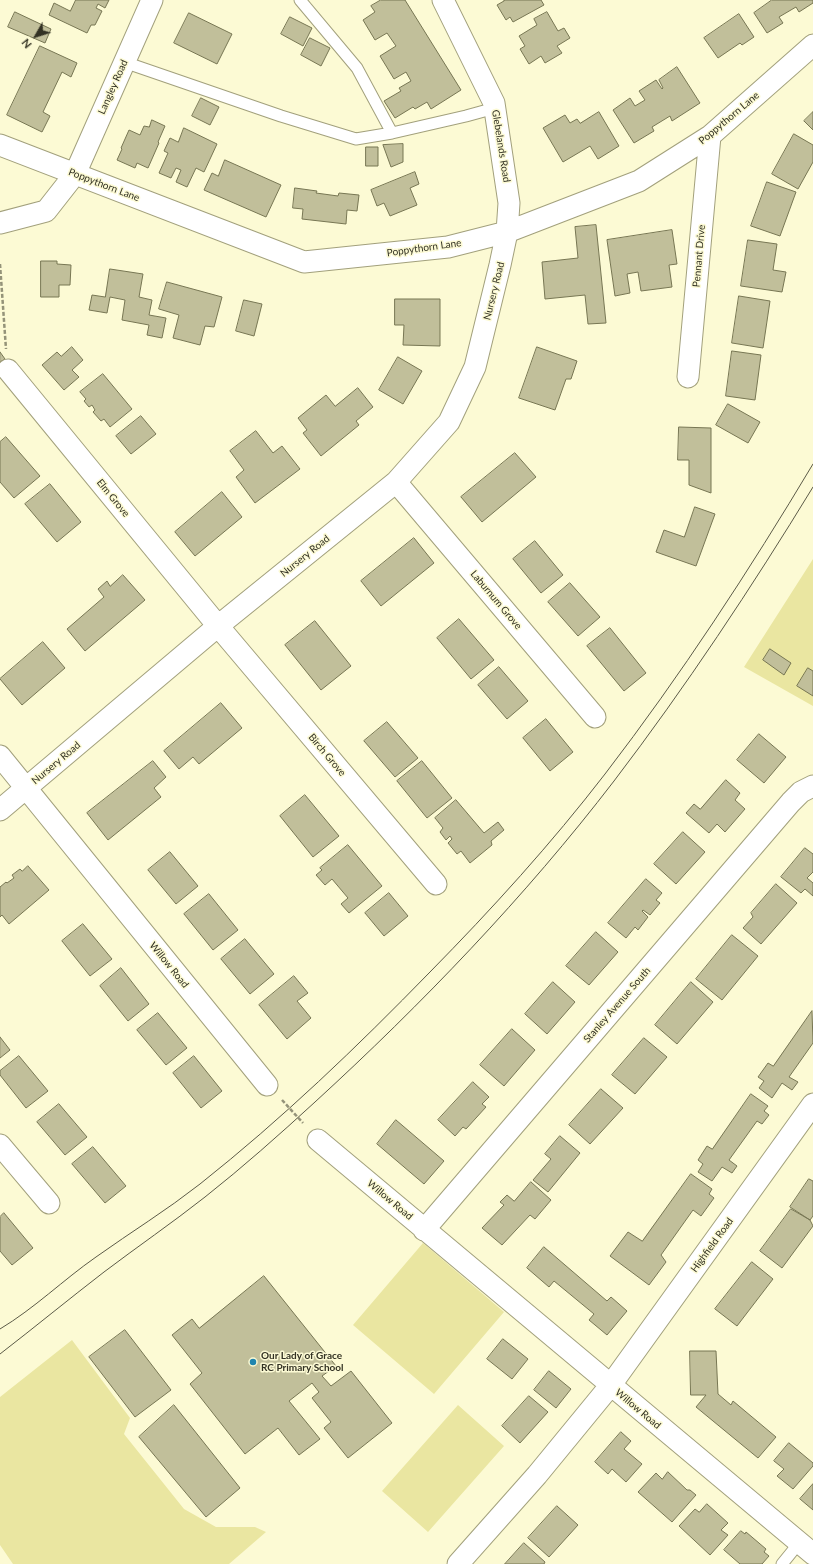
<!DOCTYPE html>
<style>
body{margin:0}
#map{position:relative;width:813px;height:1564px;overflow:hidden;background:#fcfad4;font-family:Lato,sans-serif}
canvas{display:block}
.north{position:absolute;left:16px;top:16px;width:40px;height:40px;-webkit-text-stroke:3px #fcfad4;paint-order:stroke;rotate:231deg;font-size:11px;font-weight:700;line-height:16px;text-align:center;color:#323123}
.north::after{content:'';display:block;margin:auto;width:14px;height:18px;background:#323123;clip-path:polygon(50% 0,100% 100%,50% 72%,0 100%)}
</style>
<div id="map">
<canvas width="813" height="1564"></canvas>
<div class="north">N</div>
</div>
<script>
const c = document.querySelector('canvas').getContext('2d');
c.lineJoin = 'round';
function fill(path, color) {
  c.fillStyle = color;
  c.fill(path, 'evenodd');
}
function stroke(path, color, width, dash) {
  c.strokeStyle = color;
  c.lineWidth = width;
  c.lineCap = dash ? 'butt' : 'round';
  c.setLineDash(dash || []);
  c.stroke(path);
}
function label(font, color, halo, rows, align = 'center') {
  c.font = font + ' Lato,sans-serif';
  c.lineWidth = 3;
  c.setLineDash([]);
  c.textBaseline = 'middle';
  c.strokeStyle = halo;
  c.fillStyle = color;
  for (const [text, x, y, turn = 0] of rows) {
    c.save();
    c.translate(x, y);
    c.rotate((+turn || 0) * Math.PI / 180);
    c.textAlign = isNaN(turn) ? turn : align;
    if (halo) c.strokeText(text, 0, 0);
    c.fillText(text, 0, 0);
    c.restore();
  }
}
const green = new Path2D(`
 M813 559V706L744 667Z
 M423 1243 504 1312 434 1394 353 1325Z
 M72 1340 130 1418 124 1434 184 1509 216 1527H255L266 1532 229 1564H13L0 1545V1397Z
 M458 1405 504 1446 428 1532 382 1491Z`);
const building = new Path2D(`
 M76 0H109L105 8 98 4 96 8 102 11 95 25H91L87 33 49 15 54 3 70 11Z
 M381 0H405L461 90 431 109 427 102 415 109 413 107 395 118 384 101 401 91 399 88 411 81 406 72 394 79 380 56 396 46 387 33 375 40 363 20 375 12 371 6Z
 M504 0H541L544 5 513 22 510 17 506 20 497 5 504 1Z
 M772 0H813V3L799 12 796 7 779 17 783 23 767 33 754 13Z
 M15 12 51 29 45 43 8 27Z
 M547 12 558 31 564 28 570 38 557 46 562 53 545 63 541 56 529 64 520 49 525 46 519 36 537 25 534 19Z
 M189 13 232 34 217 64 174 43Z
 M739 14 754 37 742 45 740 43 718 58 704 38Z
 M290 17 312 28 303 46 281 34Z
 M310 38 330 48 321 66 301 55Z
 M40 46 77 63 71 77 62 72 43 112 50 116 42 132 7 115Z
 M677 67 700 103 672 121 670 116 652 127 654 131 634 143 613 110 630 98 635 106 645 100 639 91 656 80 662 89 663 88 659 80Z
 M201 98 219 107 210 125 192 116Z
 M599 112 619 146 598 159 590 146 563 162 543 128 565 115 570 123 577 119 580 123Z
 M813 112V130L804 121Z
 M152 120 165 126 158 142 159 143 148 168 137 163 135 168 117 160 122 149 121 148 129 130 140 135 144 126 149 127Z
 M184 128 217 144 204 172 196 168 187 187 176 182 181 170 176 168 171 178 159 173 168 153 164 151 170 138 178 142Z
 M794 134 813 145V162L798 189 772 174Z
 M403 144V162L391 167 383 145Z
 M366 147H378V166H366Z
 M225 160 281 185 266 217 204 190 212 173 218 176Z
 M415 172 419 184 410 188 417 205 390 216 384 203 377 206 371 190Z
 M767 182 796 192 780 236 751 226Z
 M295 188 317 191 316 193 338 196 339 193 359 195 357 211 347 210 346 224 302 219 303 209 293 208Z
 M596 225 606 323 588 324 585 295 545 299 542 262 578 258 575 227Z
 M672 230 677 264 669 265 672 287 641 291 638 272 627 274 630 293 615 296 607 240Z
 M748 240 777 244 773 270 786 272 782 292 741 286Z
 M41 261H57V264L71 265 70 285H59V297H41Z
 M110 269 143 274 139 297 152 300 149 315 166 318 162 338 147 335 149 325 122 320 125 300 110 297 107 313 89 310 92 295 105 297Z
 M167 282 222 297 214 327 205 326 200 345 173 338 179 315 159 309Z
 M739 296 770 301 763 348 732 343Z
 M395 299H440V346L403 345 404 325H395Z
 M244 300 262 304 254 336 236 331Z
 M72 347 83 360 72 370 79 377 64 390 42 365 57 352 61 356Z
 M537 347 577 361 571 379H566L555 410 519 398Z
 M732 351 761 355 755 400 726 396Z
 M0 352 5 359 0 362Z
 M398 357 422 371 403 404 379 390Z
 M103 374 132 409 110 427 104 419 101 421 93 412 95 410 92 405 89 407 84 401 86 399 80 392Z
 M358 388 373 407 356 421 359 425 321 456 303 433 307 430 298 418 326 395 335 406Z
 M728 404 760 422 748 443 716 425Z
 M141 416 156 434 131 454 116 436Z
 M679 427 711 428V493L689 485V460H678Z
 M256 431 273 453 282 446 300 469 255 503 236 477 244 470 230 451Z
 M6 437 40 476 14 498 0 482V442Z
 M515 453 536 477 482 522 461 497Z
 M50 484 81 522 57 542 25 504Z
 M222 492 242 517 195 556 175 532Z
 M695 507 715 514 696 566 656 552 664 530 684 537Z
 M414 538 434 563 381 606 361 581Z
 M535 541 563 575 541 593 513 559Z
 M123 575 145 600 85 651 67 629 104 597 98 589 107 581 110 586Z
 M570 583 600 617 578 636 548 602Z
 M459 619 494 660 471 679 437 638Z
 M315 621 351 666 321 690 285 645Z
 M610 628 646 673 624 691 587 646Z
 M43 642 65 668 22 705 0 679Z
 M770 649 791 663 784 675 763 660Z
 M499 667 528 701 507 719 478 685Z
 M808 668 813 671V696L797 686Z
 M221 703 242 728 199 764 193 757 179 769 164 751Z
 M546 719 573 752 550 771 523 738Z
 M387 722 418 758 395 777 364 741Z
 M759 734 786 757 764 783 737 760Z
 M153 761 166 777 154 788 161 797 108 840 87 813Z
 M422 761 452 798 427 818 397 781Z
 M726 780 740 793 735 800 745 809 725 832 717 824 709 833 686 813 694 804 700 809Z
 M305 795 339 836 313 857 280 816Z
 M456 800 484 833 498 822 504 830 491 841 492 845 470 863 461 851 457 854 448 843 452 839 450 836 446 840 440 832 443 828 435 818Z
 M683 832 705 852 676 884 654 864Z
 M348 845 382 886 349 913 341 904 348 898 332 879 325 885 316 875 322 870 320 868Z
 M805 848 813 854V872L807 878 813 883V896L805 889 801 893 781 877Z
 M170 852 198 886 176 904 148 870Z
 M28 866 49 890 9 924 2 915 0 917V887L6 882 7 883 14 878 12 875 20 869 22 871Z
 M646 879 662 893 656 900 660 903 650 915 643 910 642 911 648 917 638 930 635 927 626 938 608 923Z
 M776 884 797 903 761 944 743 928 753 917 751 913Z
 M389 893 408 916 384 936 365 913Z
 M209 894 238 930 213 950 184 914Z
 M83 924 112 959 90 976 62 941Z
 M596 932 618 952 589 985 566 966Z
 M732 935 758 956 722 1000 696 979Z
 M245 939 274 974 250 994 221 959Z
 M121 968 149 1004 128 1021 100 986Z
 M294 976 308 993 297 1001 311 1018 287 1039 259 1005Z
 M553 982 575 1002 547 1034 525 1014Z
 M691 982 713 1002 677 1044 655 1025Z
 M812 1011 813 1043 789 1077 798 1082 792 1090 782 1083 772 1098 759 1088 764 1081 758 1077 768 1063 773 1066Z
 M158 1013 187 1048 166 1065 137 1030Z
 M512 1029 535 1050 504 1086 480 1065Z
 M0 1037 10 1050 0 1058Z
 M644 1038 667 1057 635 1094 612 1075Z
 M19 1056 48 1091 26 1108 0 1075V1071Z
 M194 1056 222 1091 201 1108 173 1073Z
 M473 1082 489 1097 482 1104 486 1107 466 1129 463 1127 455 1136 438 1120Z
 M601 1089 623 1108 590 1144 569 1125Z
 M751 1094 768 1106 764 1111 769 1115 762 1124 757 1121 729 1160 737 1166 732 1173 722 1167 712 1181 698 1172 703 1164 698 1160 707 1146 712 1149Z
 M59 1104 87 1137 65 1155 37 1122Z
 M396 1120 444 1161 424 1184 377 1144Z
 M560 1136 580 1153 548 1192 533 1180 551 1159 545 1154Z
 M93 1147 126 1186 105 1203 72 1164Z
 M691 1174 712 1189 709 1194 714 1198 701 1216 693 1210 661 1255 666 1262 649 1285 610 1256 628 1232 642 1241Z
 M809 1179 813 1181V1216L810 1220 790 1207Z
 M531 1182 551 1200 535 1219 530 1215 502 1245 482 1228 504 1205 500 1202 507 1195 514 1201Z
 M791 1209 810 1220 813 1226 782 1268 760 1251Z
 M4 1213 33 1248 12 1265 0 1251V1217Z
 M544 1247 607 1301 611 1297 627 1311 607 1335 589 1320 594 1314 554 1281 549 1287 527 1268Z
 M752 1262 773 1279 737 1326 715 1309Z
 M264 1276 336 1366 322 1376 331 1386 351 1371 392 1423 348 1458 324 1428 331 1422 312 1398 319 1392 312 1383 289 1401 320 1439 299 1455 278 1428 245 1454 190 1384 202 1373 172 1335 192 1319 199 1328Z
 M125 1330 171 1390 135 1417 89 1357Z
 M503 1339 528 1359 512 1379 487 1359Z
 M690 1351H716L718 1394 731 1405 733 1401 776 1437 758 1458 696 1407 706 1395H691Z
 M549 1371 571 1389 556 1408 534 1390Z
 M529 1396 548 1412 520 1443 502 1426Z
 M174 1405 240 1488 206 1517 139 1437Z
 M621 1432 631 1441 624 1449 642 1464 626 1482 612 1469 608 1474 595 1462Z
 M789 1443 813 1463V1466L793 1489 777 1476 784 1469 774 1461Z
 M668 1472 687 1490H690L696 1495 672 1522 638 1492 656 1473 662 1479Z
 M813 1484V1510L800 1499Z
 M707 1504 728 1523 721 1530 728 1535 710 1555 679 1526 695 1509 699 1512Z
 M557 1506 578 1525 549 1557 528 1538Z
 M741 1531 745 1534 746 1532 766 1549 764 1552 769 1556 762 1564H740L724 1550Z
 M524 1543 545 1562 544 1564H505Z`);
const path = new Path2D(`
 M0 264 6 349
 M282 1100 303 1123`);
const service = new Path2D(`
 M124 62 281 116 356 139 392 133 357 68 300 0
 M392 133 466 116 495 108
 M782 1564 799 1543`);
const minor = new Path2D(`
 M0 145 304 262 448 247 507 232 639 181 710 136 813 45
 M0 223 46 211 75 174 152 0
 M8 370 218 626 436 884
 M688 377 710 136
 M396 482 595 717
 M0 756 267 1085
 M0 810 218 626 396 482 449 422 475 367 500 265 507 232 509 203 494 103 443 0
 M318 1140 813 1554
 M0 1145 49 1203
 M424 1230 791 802 801 792 813 786
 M458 1564 537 1475 610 1386 813 1104`);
const tram = new Path2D(`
 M0 1329C35 1308 63 1280 96 1257 131 1232 167 1210 200 1184 282 1119 357 1047 430 972 492 909 551 844 605 774 681 675 749 571 813 464
 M0 1354C35 1327 69 1299 104 1272 137 1247 172 1223 205 1197 243 1167 279 1135 315 1102 422 1004 525 897 614 781 685 688 752 587 813 487`);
const markers = [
 [253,1362,4,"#2085af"]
];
const streetNames = [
 ["Langley Road",113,87,-66],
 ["Poppythorn Lane",729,118,-40],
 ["Glebelands Road",501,146,81],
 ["Poppythorn Lane",104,185,21],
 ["Poppythorn Lane",424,248,-8],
 ["Pennant Drive",699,256,-85],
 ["Nursery Road",494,291,-76],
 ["Elm Grove",113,498,51],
 ["Nursery Road",305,556,-39],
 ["Laburnum Grove",496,600,50],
 ["Birch Grove",327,755,50],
 ["Nursery Road",56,763,-40],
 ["Willow Road",169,965,51],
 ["Stanley Avenue South",617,1005,-49],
 ["Willow Road",390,1200,40],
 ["Highfield Road",712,1245,-54],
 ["Willow Road",638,1409,40]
];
const poiNames = [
 ["Our Lady of Grace",261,1356],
 ["RC Primary School",261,1368]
];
fill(green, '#eae6a1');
fill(building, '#c1bf9a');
stroke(building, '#777653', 1);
stroke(service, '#a2a07c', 13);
stroke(minor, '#a2a07c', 23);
stroke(path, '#949379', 2.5, [4, 2]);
stroke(service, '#fff', 11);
stroke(minor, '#fff', 21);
stroke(tram, '#5b5a47', 1);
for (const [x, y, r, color] of markers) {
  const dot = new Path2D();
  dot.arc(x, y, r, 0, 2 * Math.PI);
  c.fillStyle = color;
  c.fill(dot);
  stroke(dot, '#fcfad4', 1.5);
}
label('10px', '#323123', '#fcfad4', streetNames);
label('bold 10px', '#323123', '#fcfad4', poiNames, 'left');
</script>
